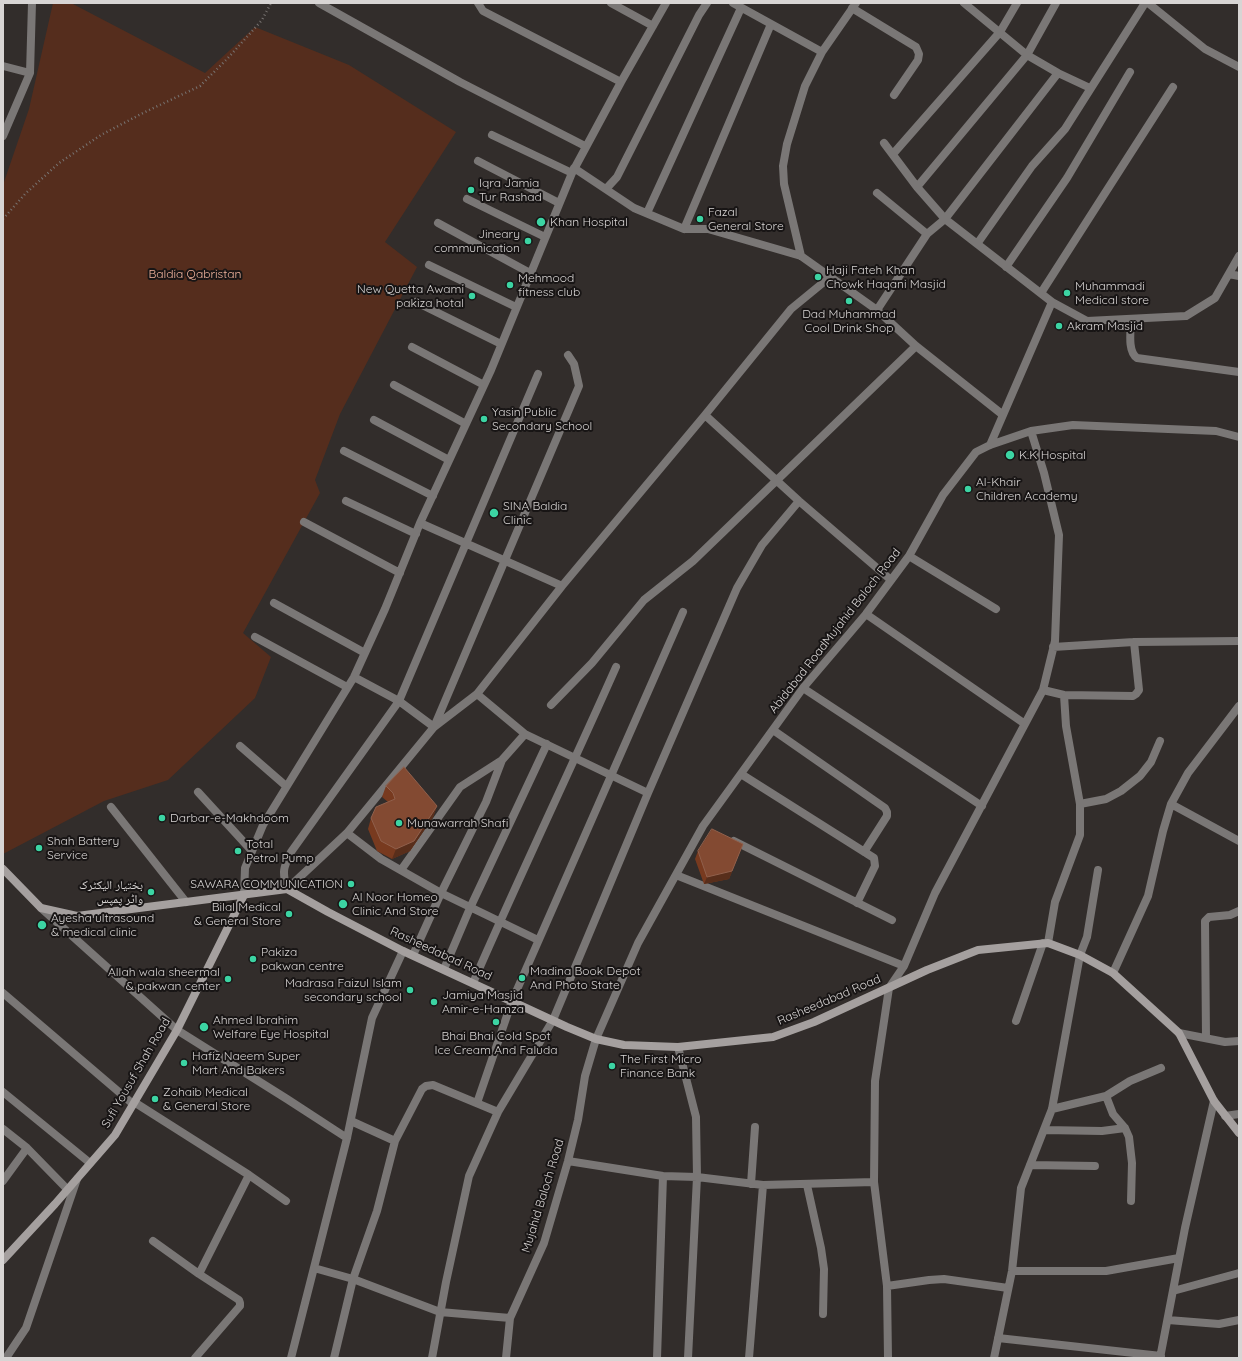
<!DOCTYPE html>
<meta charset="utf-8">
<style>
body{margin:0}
#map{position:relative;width:1242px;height:1361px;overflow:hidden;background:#322d2b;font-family:Quicksand,sans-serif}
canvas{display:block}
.frame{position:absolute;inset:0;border:4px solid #d8d5d4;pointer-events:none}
</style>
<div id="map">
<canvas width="1242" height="1361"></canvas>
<div class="frame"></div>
</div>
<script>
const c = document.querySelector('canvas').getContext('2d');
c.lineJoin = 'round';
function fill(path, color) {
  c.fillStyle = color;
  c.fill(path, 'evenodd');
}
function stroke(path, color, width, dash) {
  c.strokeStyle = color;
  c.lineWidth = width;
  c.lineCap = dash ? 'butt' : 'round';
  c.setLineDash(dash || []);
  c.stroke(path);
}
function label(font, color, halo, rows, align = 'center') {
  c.font = font + ' Quicksand,"Noto Naskh Arabic",sans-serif';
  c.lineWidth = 4;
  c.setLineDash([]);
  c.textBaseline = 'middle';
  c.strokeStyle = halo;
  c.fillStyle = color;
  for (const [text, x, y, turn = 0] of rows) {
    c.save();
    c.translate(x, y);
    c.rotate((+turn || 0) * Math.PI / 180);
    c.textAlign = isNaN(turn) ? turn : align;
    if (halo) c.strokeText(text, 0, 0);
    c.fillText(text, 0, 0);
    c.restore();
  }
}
const green = new Path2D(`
 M53 3H71L205 73 255 27 349 65 456 132 385 242 417 267 340 414 315 480 320 493 243 633 271 657 255 698 168 780 104 801 3 854V185L29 109Z`);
const path = new Path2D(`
 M3 219 25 194 59 163 101 135 143 113 200 86 228 58 262 20 271 3`);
const street = new Path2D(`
 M319 3 460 82 585 146
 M478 3 483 11 621 82
 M611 3 653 26
 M733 3 822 52
 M964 3 1027 55 1058 73 1090 88
 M1148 3 1205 49 1239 67
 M852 8 916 47 919 54 918 60 894 95
 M3 66 30 73
 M492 135 572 173
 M3 136 30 73 32 3
 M884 143 917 187 945 219 1052 302
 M893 154 1000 32 1017 3
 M478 161 559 203
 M574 168 634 208 684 229H708L801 256 877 310 916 346 1003 415
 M917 187 1027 55 1056 3
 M606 189 617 177 699 15 707 3
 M877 193 927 234
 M467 199 545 237
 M647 213 741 8
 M438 223 530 273
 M684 229 771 24
 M977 244 1032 166 1065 129 1145 3
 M801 256 784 184 783 166 787 144 805 86 822 52 856 3
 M429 265 516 307
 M1006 267 1067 178 1130 72
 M1229 274 1239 276
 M1041 293 1173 87
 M416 302 501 344
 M877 310 927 234 945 219 1058 73
 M1131 319C1131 330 1127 351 1137 358L1239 372
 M412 347 484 385
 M538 374 399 701 291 852C283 868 282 872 287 889L347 833 434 727 477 694 562 586 705 415 791 309 830 277
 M394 385 466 424
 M705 415 799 501 891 580
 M374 420 449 460
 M990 445 1052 302 1087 321 1186 316 1215 298 1239 256
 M344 451 433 496
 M346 501 416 534
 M304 522 400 573
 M420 523 562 586
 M909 556 996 609
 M274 603 365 653
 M866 614 1025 724
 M255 637 347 687
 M1053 647 1134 642 1239 641
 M354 677 399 701 434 727 579 386 574 364 568 355
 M803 688 982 806
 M1043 690 1064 695 1133 696 1136 694 1139 690 1134 642
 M477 694 525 734 648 793
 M551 705 592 663 644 600 693 561 916 346
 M773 730 885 808 887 812V816L864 852
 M240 746 286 786
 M741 774 874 858 875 866 857 903
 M198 792 252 851
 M1080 804 1106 799 1121 791 1140 776 1151 762 1160 741
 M1171 804 1239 841
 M111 807 186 902
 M347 833 381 859 441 893 538 940
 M734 841 892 920
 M401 870 460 787 502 760 525 734
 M676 875 904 966
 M244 895 245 868 263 825 354 677 385 609 420 523 491 370 572 173 621 82 666 3
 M41 908 177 1030 287 1099 347 1138
 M1048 943 1055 902 1080 835V804L1066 726 1064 695
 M413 955 441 893 486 802 502 760
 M444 969 470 908 547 744
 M1113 973 1148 896 1163 831 1171 804 1188 773 1239 706
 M473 983C519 877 569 773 616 667
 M3 993 133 1104
 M1016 1021 1043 943
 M1179 1033 1225 1042 1239 1041
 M1206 1038 1205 921 1209 917 1230 915 1239 911
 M678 1047 696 1117 697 1177 688 1358
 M3 1092 90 1163
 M1106 1096 1113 1114 1125 1128 1129 1137 1132 1163 1131 1201
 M134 1102 249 1175 286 1201
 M477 1103 512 1001 683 612
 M1052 1109 1106 1096 1130 1081 1161 1068
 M1225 1116 1239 1114
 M351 1121 395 1141
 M3 1129 27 1148 68 1190
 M1044 1130 1102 1131 1125 1128
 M568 1161 663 1176 697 1177 763 1185 874 1182
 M1030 1165 1095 1166
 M3 1181 27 1148
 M751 1184 755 1127
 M807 1185 821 1248 824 1269 823 1314
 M153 1241 199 1274 239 1300 240 1303V1306L195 1358
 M314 1268 353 1279 440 1312 510 1318
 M1012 1271H1106L1179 1258
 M199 1274 249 1175
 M887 1286 929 1280 944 1279 1008 1288
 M1173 1291 1239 1273
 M1168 1320 1219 1324 1239 1320
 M998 1338 1161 1356
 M6 1358 26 1328 77 1179
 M291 1358 347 1138 372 1018 403 951
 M334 1358 353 1279 377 1211 395 1141 422 1089 426 1086 433 1085 498 1112
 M432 1358 446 1282 469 1176 498 1112 553 1020 648 793 737 588 762 545 799 501
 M506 1358 510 1318 544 1243 568 1161 578 1120 585 1076 596 1039 638 943 703 826 803 688 866 614 909 556 943 495 976 452 990 445 1031 431 1073 425 1216 431 1239 437
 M657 1358 663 1176
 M749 1358 763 1185
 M888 1358 887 1286 874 1182 875 1081 889 988 904 966 935 893 1043 690 1055 641 1059 535 1044 473 1031 431
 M994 1358 1012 1271 1021 1188 1052 1109 1080 955 1087 937 1098 870
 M1160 1358 1185 1228 1214 1101`);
const secondary = new Path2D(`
 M3 869 41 908 77 916 287 889 328 912 403 951 567 1027 596 1039 624 1045 678 1047 773 1037 814 1022 927 970 978 950 1048 943 1080 955 1113 973 1179 1033 1214 1101 1239 1133
 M3 1260 55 1204 115 1135 177 1030 244 895`);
const wall = new Path2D(`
 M386 786 437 806 433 817 410 851 392 859 377 851 368 829 371 818 388 802 382 797Z
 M743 844 729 879 704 884 695 859 698 851Z`);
const shadedWall = new Path2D(`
 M437 806 433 817 410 851 392 859 396 849Z
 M743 844 729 879 704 884 707 877Z`);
const building = new Path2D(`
 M404 767 437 806 414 841 396 849 381 841 371 818 376 807 395 799 393 793 386 786Z
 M712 829 743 844 732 871 707 877 698 851Z`);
const markers = [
 [471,190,4,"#3cd4a3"],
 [700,219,4,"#3cd4a3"],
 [541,222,5,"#3cd4a3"],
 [528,241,4,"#3cd4a3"],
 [818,277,4,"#3cd4a3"],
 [510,285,4,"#3cd4a3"],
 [1067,293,4,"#3cd4a3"],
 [472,296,4,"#3cd4a3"],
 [849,301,4,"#3cd4a3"],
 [1059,326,4,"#3cd4a3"],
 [484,419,4,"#3cd4a3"],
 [1010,455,5,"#3cd4a3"],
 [968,489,4,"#3cd4a3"],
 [494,513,5,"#3cd4a3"],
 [162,818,4,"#3cd4a3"],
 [399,823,4,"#3cd4a3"],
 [39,848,4,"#3cd4a3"],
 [238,851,4,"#3cd4a3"],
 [351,884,4,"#3cd4a3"],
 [151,892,4,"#3cd4a3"],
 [343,904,5,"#3cd4a3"],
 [289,914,4,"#3cd4a3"],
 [42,925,5,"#3cd4a3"],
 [253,959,4,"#3cd4a3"],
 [522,978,4,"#3cd4a3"],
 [228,979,4,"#3cd4a3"],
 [410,990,4,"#3cd4a3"],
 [434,1002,4,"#3cd4a3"],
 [496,1022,4,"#3cd4a3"],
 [204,1027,5,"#3cd4a3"],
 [184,1063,4,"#3cd4a3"],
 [612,1066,4,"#3cd4a3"],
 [155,1099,4,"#3cd4a3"]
];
const poiNames = [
 ["Iqra Jamia",479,183],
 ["Tur Rashad",479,197],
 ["Fazal",708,212],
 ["General Store",708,226],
 ["Khan Hospital",550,222],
 ["Jineary",520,234,"right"],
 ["communication",520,248,"right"],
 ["Haji Fateh Khan",826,270],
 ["Chowk Haqani Masjid",826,284],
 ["Mehmood",518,278],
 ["fitness club",518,292],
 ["Muhammadi",1075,286],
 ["Medical store",1075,300],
 ["New Quetta Awami",464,289,"right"],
 ["pakiza hotal",464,303,"right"],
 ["Dad Muhammad",849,314,"center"],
 ["Cool Drink Shop",849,328,"center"],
 ["Akram Masjid",1067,326],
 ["Yasin Public",492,412],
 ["Secondary School",492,426],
 ["K.K Hospital",1019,455],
 ["Al-Khair",976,482],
 ["Children Academy",976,496],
 ["SINA Baldia",503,506],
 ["Clinic",503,520],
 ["Darbar-e-Makhdoom",170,818],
 ["Munawarrah Shafi",407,823],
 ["Shah Battery",47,841],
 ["Service",47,855],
 ["Total",246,844],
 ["Petrol Pump",246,858],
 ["SAWARA COMMUNICATION",343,884,"right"],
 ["بختیار الیکٹرک",143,885,"right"],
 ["واٹر پمپس",143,899,"right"],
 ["Al Noor Homeo",352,897],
 ["Clinic And Store",352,911],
 ["Bilal Medical",281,907,"right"],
 ["& General Store",281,921,"right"],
 ["Ayesha ultrasound",51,918],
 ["& medical clinic",51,932],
 ["Pakiza",261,952],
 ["pakwan centre",261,966],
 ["Madina Book Depot",530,971],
 ["And Photo State",530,985],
 ["Allah wala sheermal",220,972,"right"],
 ["& pakwan center",220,986,"right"],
 ["Madrasa Faizul Islam",402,983,"right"],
 ["secondary school",402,997,"right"],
 ["Jamiya Masjid",442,995],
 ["Amir-e-Hamza",442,1009],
 ["Ahmed Ibrahim",213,1020],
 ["Welfare Eye Hospital",213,1034],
 ["Bhai Bhai Cold Spot",496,1036,"center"],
 ["Ice Cream And Faluda",496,1050,"center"],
 ["Hafiz Naeem Super",192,1056],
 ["Mart And Bakers",192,1070],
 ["The First Micro",620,1059],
 ["Finance Bank",620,1073],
 ["Zohaib Medical",163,1092],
 ["& General Store",163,1106]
];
const parkNames = [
 ["Baldia Qabristan",195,274]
];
const streetNames = [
 ["Abidabad RoadMujahid Baloch Road",835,631,-52],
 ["Rasheedabad Road",441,954,25],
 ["Rasheedabad Road",829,1000,-23],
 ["Sufi Yousuf Shah Road",136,1073,-60],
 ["Mujahid Baloch Road",543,1196,-73]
];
fill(green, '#552d1d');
stroke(path, '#787472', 2.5, [1, 3]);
stroke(street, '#7a7776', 8);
stroke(secondary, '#a5a09f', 8);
fill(wall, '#783a1f');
fill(shadedWall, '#582e1b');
fill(building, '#834a32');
stroke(building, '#90604c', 1);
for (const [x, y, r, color] of markers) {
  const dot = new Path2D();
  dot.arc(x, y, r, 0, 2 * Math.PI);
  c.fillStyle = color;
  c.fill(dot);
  stroke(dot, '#181515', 1.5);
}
label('12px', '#d8d5d4', '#181515', poiNames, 'left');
label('12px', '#f2b49d', '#181515', parkNames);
label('12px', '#d8d5d4', '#181515', streetNames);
</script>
